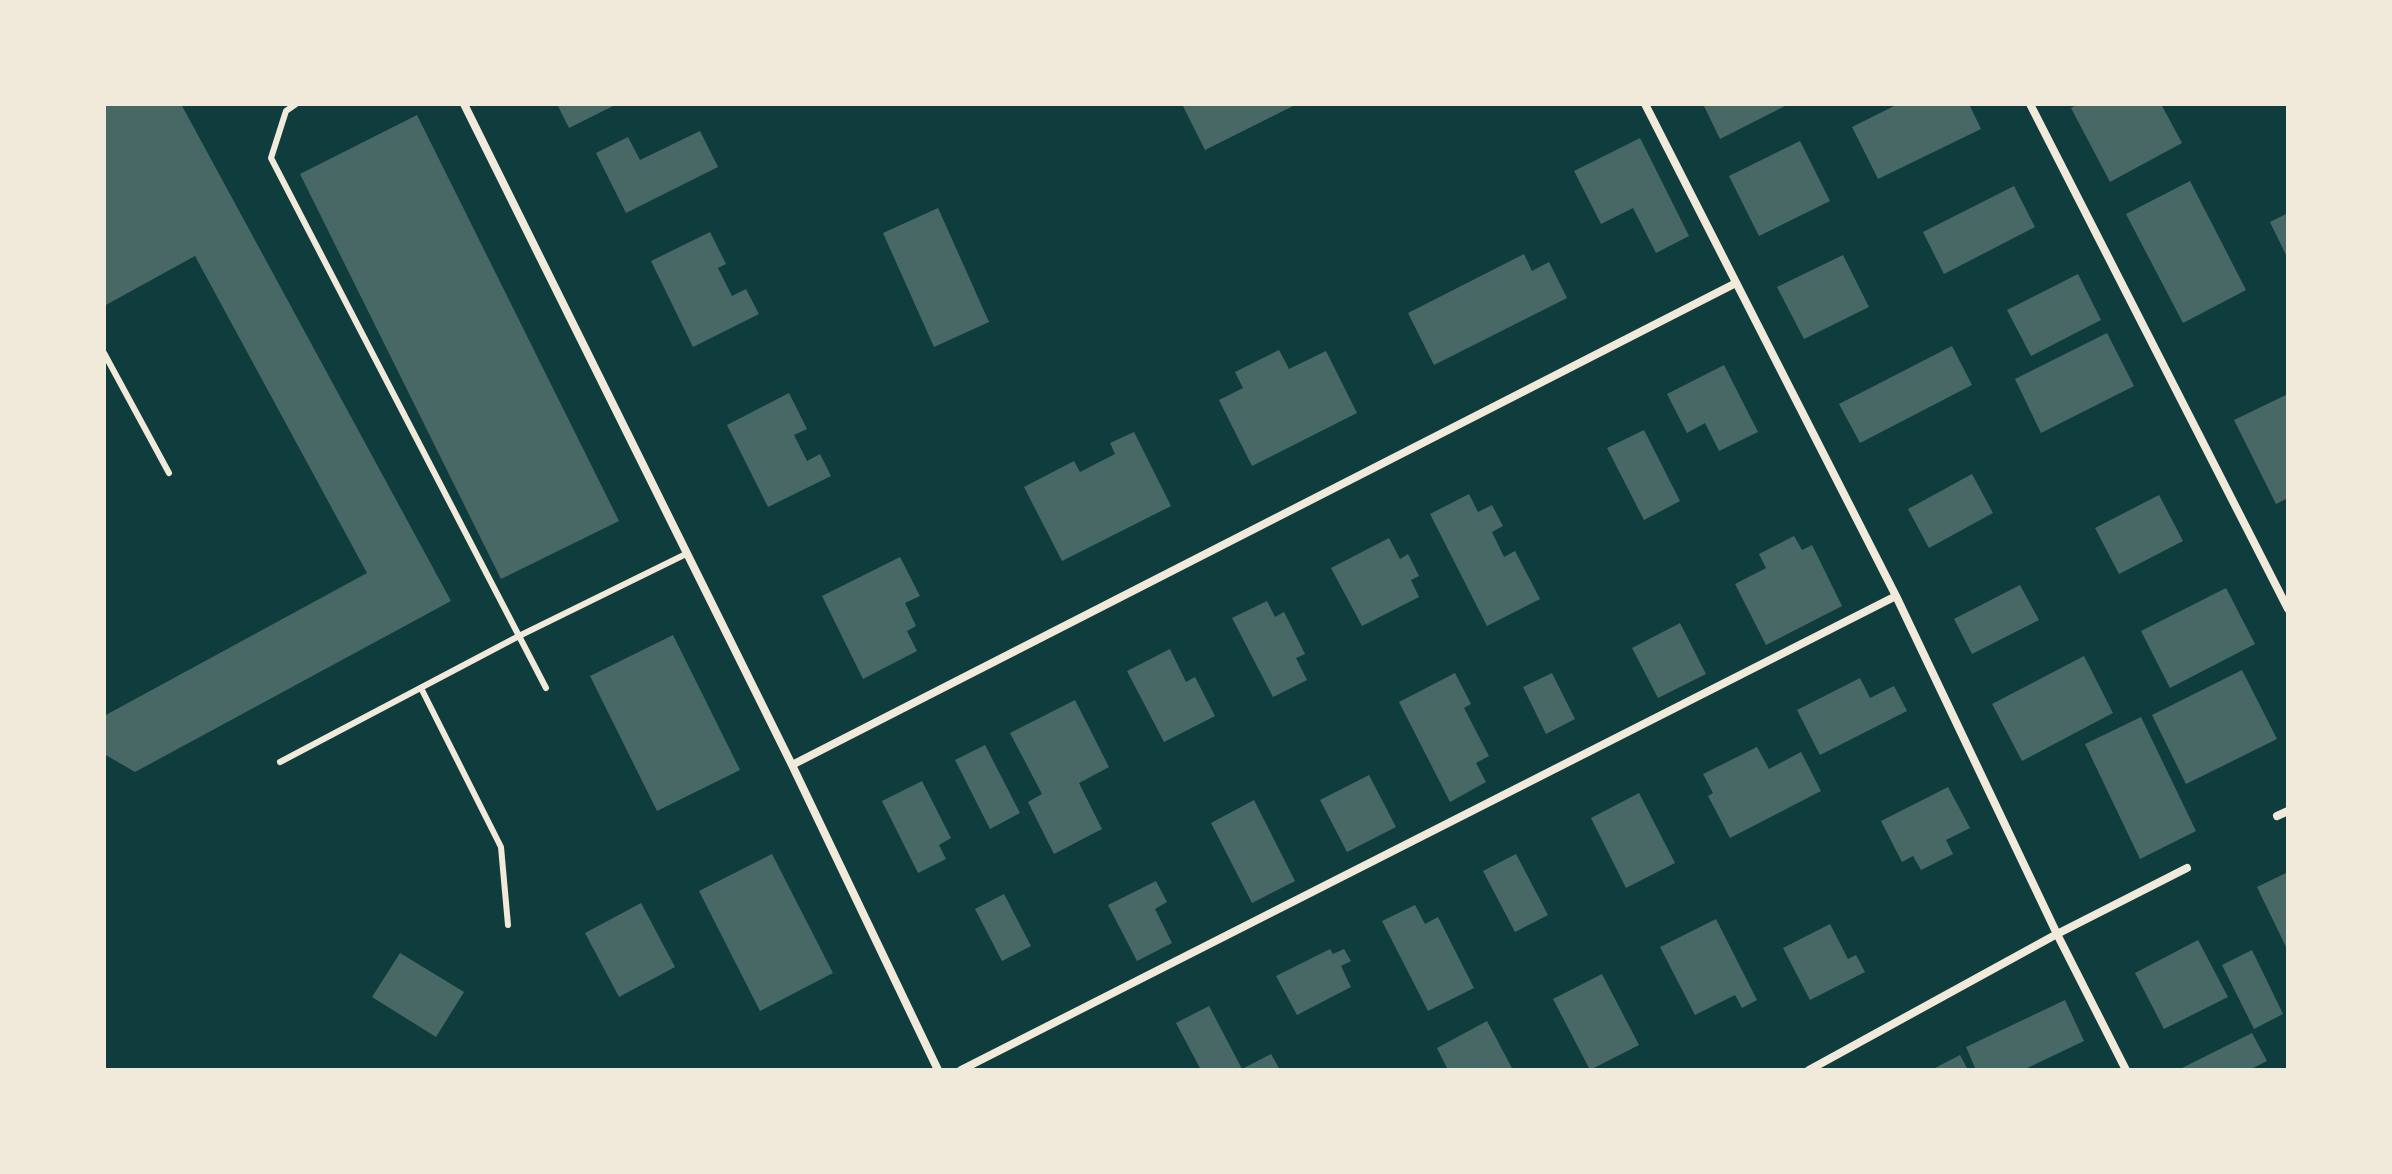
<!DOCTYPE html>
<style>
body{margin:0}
#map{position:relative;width:2392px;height:1174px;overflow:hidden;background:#0f3d3e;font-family:Arial,sans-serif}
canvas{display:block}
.frame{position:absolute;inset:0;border:106px solid #f1e9da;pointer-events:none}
</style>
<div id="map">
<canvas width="2392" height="1174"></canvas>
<div class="frame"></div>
</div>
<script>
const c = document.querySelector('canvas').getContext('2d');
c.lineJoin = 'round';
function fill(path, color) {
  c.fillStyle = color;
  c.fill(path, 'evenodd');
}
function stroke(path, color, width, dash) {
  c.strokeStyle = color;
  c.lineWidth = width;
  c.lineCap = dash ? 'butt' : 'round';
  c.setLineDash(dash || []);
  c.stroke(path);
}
const building = new Path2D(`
 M104 104H181L451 601 135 772 104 754V716L367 573 195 256 104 306Z
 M557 104H617L569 128Z
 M1182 104H1297L1205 150Z
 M1703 104H1789L1720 139Z
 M1898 104H1969L1981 129 1878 179 1852 127Z
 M2078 104H2161L2182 143 2110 182 2071 108Z
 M417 115 619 521 501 579 300 174Z
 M700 131 718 167 626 213 596 153 628 137 640 160Z
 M1640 138 1689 236 1656 253 1633 208 1601 224 1574 171Z
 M1800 141 1830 201 1759 236 1729 176Z
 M2190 181 2246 290 2183 323 2126 214Z
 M2014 186 2035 227 1944 274 1923 232Z
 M938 208 989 322 934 347 883 233Z
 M2288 213V253L2286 255 2270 222Z
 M710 232 726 264 718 268 732 296 746 289 759 314 693 347 651 261Z
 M1524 254 1532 271 1549 262 1567 298 1434 365 1408 313Z
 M1843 255 1869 307 1804 339 1777 287Z
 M2078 274 2101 320 2031 356 2007 310Z
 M2107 333 2134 386 2041 433 2015 379Z
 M1952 346 1972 385 1860 443 1839 404Z
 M1279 350 1289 369 1326 351 1357 413 1252 466 1219 400 1243 388 1235 372Z
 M1724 365 1758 432 1719 451 1705 423 1687 433 1667 394Z
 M789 393 807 429 794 435 807 461 820 454 831 476 768 507 727 425Z
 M2288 394V498L2276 504 2234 420Z
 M1644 430 1680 501 1644 520 1607 448Z
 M1134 432 1171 506 1062 561 1024 487 1074 461 1080 472 1115 454 1110 443Z
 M1972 474 1993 513 1929 548 1908 509Z
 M1469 494 1478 512 1492 505 1503 526 1492 532 1504 557 1515 551 1540 599 1487 626 1430 514Z
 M2159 495 2183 541 2119 574 2095 528Z
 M1794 536 1802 550 1812 545 1842 606 1766 645 1735 584 1766 568 1759 554Z
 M1389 538 1400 559 1408 554 1419 576 1411 580 1419 597 1362 626 1331 568Z
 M900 557 920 596 905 603 916 626 907 631 917 651 863 679 822 596Z
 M2020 585 2039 620 1972 654 1954 619Z
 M2226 588 2255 644 2170 688 2141 631Z
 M1267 601 1275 617 1284 612 1305 654 1296 658 1307 680 1273 697 1232 618Z
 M1680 623 1706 674 1658 698 1632 648Z
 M673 635 740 770 657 811 590 676Z
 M1170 649 1186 682 1195 677 1215 716 1164 742 1127 671Z
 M2084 656 2113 713 2022 761 1992 704Z
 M2242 670 2277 739 2186 784 2152 715Z
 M1455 673 1471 704 1464 708 1489 756 1476 763 1486 782 1450 802 1399 702Z
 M1552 673 1575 719 1546 734 1523 687Z
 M1860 678 1870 698 1894 686 1907 711 1820 755 1797 710Z
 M1075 700 1109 767 1079 783 1102 829 1054 854 1028 802 1042 794 1010 733Z
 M2141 717 2196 831 2140 859 2085 744Z
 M985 745 1020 813 990 829 955 760Z
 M1757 747 1769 769 1801 752 1821 791 1730 838 1708 796 1713 793 1703 774Z
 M1369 775 1396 827 1347 852 1320 800Z
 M922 781 951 838 939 845 946 859 918 873 882 801Z
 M1948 787 1970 828 1946 840 1953 854 1921 870 1913 856 1902 862 1881 821Z
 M1639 793 1675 863 1626 888 1591 818Z
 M1254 800 1295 881 1252 903 1211 823Z
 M772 854 833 973 760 1011 699 891Z
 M1516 854 1548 915 1515 932 1483 871Z
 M2288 872V951L2257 887Z
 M1156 881 1167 902 1155 909 1172 943 1137 961 1108 905Z
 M1004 894 1031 946 1002 961 975 909Z
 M641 903 675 967 619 997 585 933Z
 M1415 905 1425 924 1438 917 1474 988 1428 1011 1382 921Z
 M1716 919 1757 1000 1742 1008 1735 995 1695 1015 1660 947Z
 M1830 924 1848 959 1856 955 1865 972 1810 1000 1783 948Z
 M2198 940 2228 997 2164 1029 2135 973Z
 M1330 949 1333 954 1344 949 1351 961 1341 966 1351 987 1297 1015 1276 976Z
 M2252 950 2283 1014 2254 1029 2222 965Z
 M400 953 464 992 436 1037 372 997Z
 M1602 974 1639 1045 1590 1070 1553 999Z
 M2065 1000 2084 1041 2023 1070H1976L1966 1047Z
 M1209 1006 1242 1069 1271 1054 1280 1070H1201L1176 1023Z
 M1487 1021 1513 1070H1448L1437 1048Z
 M2252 1033 2267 1061 2249 1070H2178Z
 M1960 1055 1968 1070H1931Z`);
const service = new Path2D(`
 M296 104 286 111 271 158 519 636 686 554
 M104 353 169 473
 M421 688 501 847 508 925
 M280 762 519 636 546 688`);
const minor = new Path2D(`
 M464 104 792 765 938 1070
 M1645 104 1896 596 2057 934 2126 1070
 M2030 104 2288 609
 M792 765 1736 283
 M2277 816 2288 811
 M961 1070 1896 596
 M1809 1070 2057 934 2187 868`);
fill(building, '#486865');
stroke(service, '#f1e9da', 6);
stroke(minor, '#f1e9da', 8);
</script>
